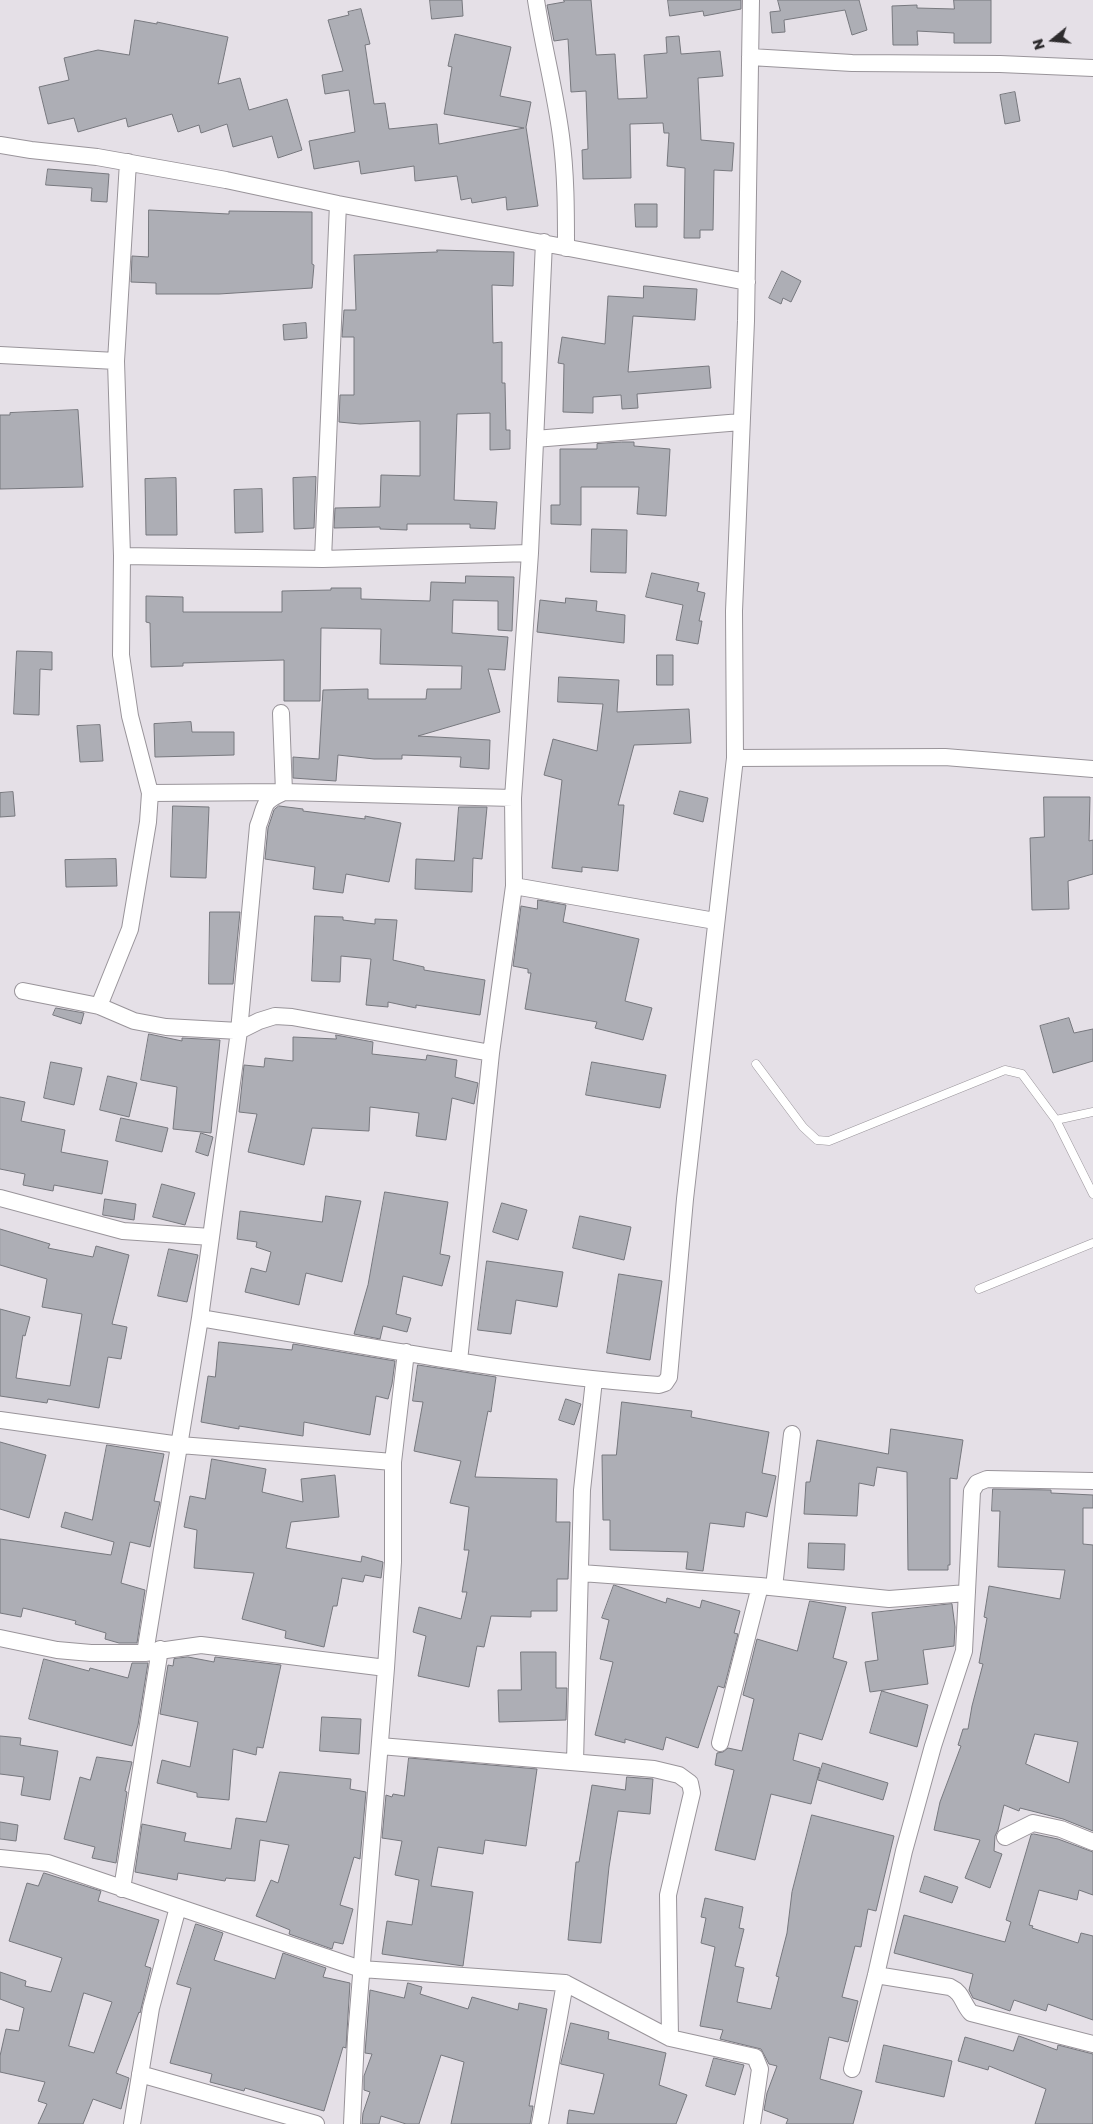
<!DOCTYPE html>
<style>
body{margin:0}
#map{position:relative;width:1093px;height:2124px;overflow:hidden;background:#e5e0e7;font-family:"Golos Text",sans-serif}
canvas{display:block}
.north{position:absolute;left:1028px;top:15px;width:50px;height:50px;-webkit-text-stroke:4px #e5e0e7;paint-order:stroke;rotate:253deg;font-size:14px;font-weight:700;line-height:20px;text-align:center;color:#2e2c2e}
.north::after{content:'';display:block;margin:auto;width:18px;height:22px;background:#2e2c2e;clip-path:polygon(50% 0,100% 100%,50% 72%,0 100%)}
</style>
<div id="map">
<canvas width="1093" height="2124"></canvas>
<div class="north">N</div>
</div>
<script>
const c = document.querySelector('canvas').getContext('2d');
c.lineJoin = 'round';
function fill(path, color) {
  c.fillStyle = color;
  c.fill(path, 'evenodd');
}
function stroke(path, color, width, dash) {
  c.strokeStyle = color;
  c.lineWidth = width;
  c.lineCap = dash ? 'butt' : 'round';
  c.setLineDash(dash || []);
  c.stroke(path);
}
const building = new Path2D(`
 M430 0H462L463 16 432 19Z
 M564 0H591L596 55 615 54 618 99 647 98 644 55 667 53 666 37 679 36 681 54 720 51 723 76 698 78 701 140 734 143 732 171 714 170 713 230H700V238H684L685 168 667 166 669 133H664L663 123 630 124 631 178 583 179 582 150 588 149 586 91 571 92 568 39 554 41 547 5 564 2Z
 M668 0H741V9L704 16 703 11 670 16Z
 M778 0H859L867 30 852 35 845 10 784 20 785 32 772 33 770 12 780 11Z
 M954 0H991V43H954V33L917 31 918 45H893L892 6 917 5V8L954 9Z
 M361 9 370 44 365 45 374 104 385 103 389 129 437 124 439 144 524 128 444 114 452 67 448 66 455 34 511 47 500 96 531 102 526 127 538 206 507 210 506 197 472 203 471 198 461 200 457 176 415 181 414 166 361 174 359 161 314 169 309 141 355 132 349 90 325 94 322 75 343 71 328 20 349 15 348 12Z
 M135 20 157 24V22L228 37 218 84 240 78 249 110 287 99 302 150 278 158 272 136 233 147 227 124 201 133 199 125 178 132 172 114 128 127 126 118 78 132 74 118 48 124 39 87 69 80 64 58 98 50 129 55Z
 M1015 92 1020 121 1005 124 1000 95Z
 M48 169 109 174 107 202 91 201 92 188 46 185Z
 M635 204H657V227H636Z
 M149 210 229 214V211L312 212V264L314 265 312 288 219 294H156V283L131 282 132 256 148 257Z
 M437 250 514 252 513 286 492 285 493 343 502 342V383H505L506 430H510V449L490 450V413L457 414 454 500 497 502 495 529 470 528V524H407V530L380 529V527L334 528 335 508 380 507 381 475 420 476V421L360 424 339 422 340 395H354V337H342L344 310H356L354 255 437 252Z
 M782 271 801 281 791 302 783 298 781 304 769 298Z
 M644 286 697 289 695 320 633 316 628 372 709 366 711 388 637 394 638 408 622 409 621 395 593 397V413L563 412 564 364 558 363 562 337 605 344 608 296 643 298Z
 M306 323 307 338 284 340 283 325Z
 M78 410 83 487 0 489V415H10V413Z
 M622 442H634V446L670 449 666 516 637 514 639 487H581V525L551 524V505H560V449H597V444Z
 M316 477 314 528 294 529 293 478Z
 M176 478 177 535H146L145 479Z
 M262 489 263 532 235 533 234 490Z
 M592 529 627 530 626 573 591 572Z
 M652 573 699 583 697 591 705 593 699 621H702L698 644 676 640 683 605 646 597Z
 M466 576 514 577 512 631 498 630V601L453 600 452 633 508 637 505 670 488 669 500 712 418 736 490 740 489 769 460 767 461 757 402 755V759H374L338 755 336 781 293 778V757L319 759 323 690 368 689V699H426L427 689H461L462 666 380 664 381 629 321 628 320 701H284V660L183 663V666L151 667 150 623 146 622V596L183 597V612H282V591L331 590V588H361V599L430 601 431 582 465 583Z
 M566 598 597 601 596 611 625 615 624 643 537 632 540 600 565 603Z
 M17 651 52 652V670L40 669 39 715 14 714Z
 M657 655H673V685H657Z
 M559 677 619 680 617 712 689 709 691 743 634 745 618 805H624L618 871 582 867V872L552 868 562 780 544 775 553 739 597 751 603 704 558 702Z
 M191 722 192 732H234V755L155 757 154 724Z
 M100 725 103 761 80 762 77 726Z
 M680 791 708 798 703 822 674 814Z
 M13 792 15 816 0 817V793Z
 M1044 797H1090L1089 841 1093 840V874L1068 881 1069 909 1032 910 1030 838 1044 837Z
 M173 806 209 807 206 878 171 877Z
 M279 806 303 809V811L365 819V816L401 823 389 882 346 874 343 893 313 889 315 867 265 859 268 828 274 810Z
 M459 807H487L482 859 473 858 472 892 415 889 416 859 454 861Z
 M116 859 117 886 66 887 65 860Z
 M538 900 566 905 563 922 639 939 625 1001 652 1008 643 1040 595 1028 597 1022 525 1009 531 973H528V969L513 966 521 906 537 909Z
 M210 912H240L233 984H209Z
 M315 916 343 917V920L375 924V919L397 920 393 960 424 967V970L485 980 480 1015 416 1005V1008L388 1002V1007L366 1005 371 959 341 956 340 982 312 981Z
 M56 1008 84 1013 81 1024 53 1015Z
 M1069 1018 1074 1033 1093 1029V1061L1053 1073 1040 1026Z
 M149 1034 182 1041V1038L220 1040 211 1133 173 1129 177 1087 141 1080Z
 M336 1035 373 1042 372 1054 426 1060 427 1055 457 1060 455 1077 478 1083 474 1104 452 1098 446 1140 416 1136 419 1113 370 1107 369 1131 312 1128 304 1165 248 1152 257 1114 239 1112 244 1065 264 1067 265 1058 293 1061V1037L336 1039Z
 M51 1062 82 1068 74 1105 44 1098Z
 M592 1062 666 1075 660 1108 586 1095Z
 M108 1076 137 1083 129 1117 100 1110Z
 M0 1097 25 1102 21 1121 65 1130 61 1152 108 1161 102 1194 54 1185 53 1191 23 1185 25 1174 0 1169Z
 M121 1118 168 1128 162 1152 116 1141Z
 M201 1133 213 1137 208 1156 196 1152Z
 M162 1184 195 1193 185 1225 153 1217Z
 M385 1192 448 1202 440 1254 450 1256 442 1286 403 1276 396 1314 411 1318 407 1332 383 1326 380 1339 354 1334 368 1285Z
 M326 1196 361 1201 342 1282 306 1273 299 1305 245 1292 251 1268 266 1272 271 1252 256 1247 257 1242 237 1239 240 1211 322 1222Z
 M105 1199 136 1204 134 1220 103 1215Z
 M502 1203 527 1210 518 1240 493 1232Z
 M580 1216 631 1227 624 1260 573 1248Z
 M0 1229 50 1244 48 1248 93 1257 96 1246 129 1255 112 1324 127 1327 121 1359 108 1357 99 1408 48 1399 47 1403 0 1396V1309L30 1317 25 1336 23 1335 16 1378 70 1386 82 1314 42 1307 47 1279 0 1265Z
 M169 1249 198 1255 187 1302 158 1296Z
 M487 1261 563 1272 557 1307 516 1300 511 1334 478 1330Z
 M619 1274 662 1281 650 1360 607 1353Z
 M219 1342 292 1350 293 1344 395 1361 392 1384 388 1399 376 1396 370 1435 304 1422 303 1436 239 1426V1429L201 1422 208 1376 215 1377Z
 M418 1365 496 1377 491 1412 488 1411 475 1477 557 1479 556 1522H570L568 1579H557V1611H531V1617L491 1616 484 1647 477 1646 469 1687 418 1676 426 1636 413 1632 419 1607 461 1619 467 1592H462L469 1550H464L469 1507 450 1503 461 1461 414 1451 423 1402 413 1401Z
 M566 1399 581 1404 574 1425 559 1420Z
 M622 1402 692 1411 691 1417 769 1432 762 1473 776 1476 767 1517 746 1512 744 1527 710 1523 703 1571 686 1569 688 1552 610 1550V1520H603L602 1455H616Z
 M891 1429 963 1440 957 1479 950 1478V1565H948V1570H908L907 1472 877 1467 874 1486 859 1483 857 1516 804 1514 806 1482H810L817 1440 888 1454Z
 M0 1442 46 1455 29 1518 0 1509Z
 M107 1445 164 1454 154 1501 160 1502 150 1547 130 1542 121 1583 145 1590 137 1643H119L105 1639 106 1633 75 1624 76 1621 23 1608 21 1617 0 1613V1539L111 1555 114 1542 61 1527 65 1512 92 1520Z
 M212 1459 266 1469 262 1492 303 1502 301 1479 335 1475 339 1517 291 1522 286 1548 361 1562 362 1556 383 1562 381 1578 365 1575 363 1582 342 1578 337 1606H333L324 1647 285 1638 286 1631 242 1619 254 1573 194 1568 197 1530 184 1527 190 1496 205 1499Z
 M993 1489 1051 1490V1493L1093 1495V1508H1083V1544L1093 1545V1831L1063 1819 1020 1808 1019 1811 1004 1805 998 1830 995 1836 994 1851 1002 1854 990 1888 965 1878 980 1840 934 1830 940 1802 961 1746 958 1745 963 1729H968L972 1706 983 1664 979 1663 987 1618 984 1617 989 1586 1060 1599 1065 1570 998 1567 1000 1511H992ZM1035 1734 1078 1742 1069 1783 1026 1764Z
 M809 1543 845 1544 844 1570 808 1568Z
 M614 1585 666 1603 667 1598 700 1608 702 1600 740 1611 734 1633 738 1634 724 1688 718 1686 698 1748 666 1737 663 1750 625 1739V1743L595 1735 613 1662 600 1659 609 1620 602 1618Z
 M810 1601 846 1607 833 1658 847 1662 822 1740 799 1733 793 1760 820 1768 811 1804 771 1794 755 1860 715 1850 734 1770 715 1765 717 1753 723 1752 728 1748 742 1751 754 1699 743 1695 757 1639 797 1651Z
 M952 1604 955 1627 954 1646 923 1650 928 1684 870 1692 865 1662 878 1660 872 1613Z
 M521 1652H556V1688H567L566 1720 499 1722 498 1690H521Z
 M188 1657 214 1662 215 1657 281 1665 263 1748 257 1747 256 1755 233 1749 229 1800 197 1797V1793L157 1783 162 1760 190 1767 198 1722 160 1714 168 1665 173 1666 174 1659Z
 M44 1659 89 1671 90 1668 128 1678 132 1663H148L138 1725 132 1746 29 1719Z
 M882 1691 928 1705 917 1747 870 1733Z
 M322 1717 361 1719 359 1754 320 1751Z
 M0 1736 21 1738 20 1745 58 1751 50 1800 21 1795 24 1777 0 1774Z
 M97 1757 132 1762 125 1791 127 1792 116 1863 92 1858 95 1847 64 1839 80 1777 90 1780Z
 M409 1758 537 1769 526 1846 485 1840 483 1854 438 1847 431 1886 473 1892 463 1966 382 1954 387 1921 412 1925 419 1880 395 1875 402 1841 382 1838 386 1795 392 1797 393 1794 404 1796Z
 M823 1763 888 1783 883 1800 818 1780Z
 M280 1772 351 1779 350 1789 366 1792 360 1859 354 1857 340 1905 353 1909 343 1944 334 1942 332 1949 289 1934 290 1930 256 1916 271 1880 278 1883 289 1845 260 1840 255 1881 226 1878 225 1881 178 1873 177 1880 135 1872 142 1824 186 1833 184 1841 231 1849 236 1818 266 1822Z
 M627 1777 653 1779 650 1814 618 1811 609 1867 601 1943 568 1940 576 1862H579L592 1785 625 1790Z
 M812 1815 894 1836 876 1911 868 1909 861 1947 855 1946 842 1997 858 2001 848 2042 829 2037 820 2079 862 2091 853 2124H786L788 2119 764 2110 767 2093 777 2066 769 2064 761 2049 720 2039 723 2030 700 2026 715 1947 701 1943 706 1918 701 1917 705 1898 743 1907 739 1928 744 1929 735 1966 744 1968 737 2002 771 2009 779 1977 776 1976 787 1933 792 1892Z
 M0 1822 18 1825 16 1841 0 1839Z
 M1034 1834 1058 1839 1093 1852V1895L1079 1890 1077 1900 1039 1890 1029 1925 1033 1926 1032 1928 1078 1943 1081 1933 1093 1936V2020L1048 2004 1046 2011 1014 2000 1010 2011 973 1998 969 1990 973 1974 894 1953 904 1915 1005 1942 1011 1922 1006 1920 1031 1835Z
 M44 1873 101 1891 98 1901 159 1920 145 1966 151 1968 140 2013 139 2012 116 2073 129 2078 121 2109 93 2099 83 2124H38L47 2104 38 2101 45 2082 0 2072V2056L6 2029 19 2031 24 2008 0 1999V1972L26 1981 25 1986 51 1992 62 1958 9 1941 27 1883 38 1886ZM84 1993 112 2002 94 2053 69 2046Z
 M925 1876 958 1887 952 1903 920 1892Z
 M196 1924 223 1933 214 1960 275 1979 283 1953 326 1968 323 1977 350 1983 346 2048 343 2047 324 2111 245 2088 244 2091 210 2082 212 2074 170 2063 191 1988 177 1984Z
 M408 1983 422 1987 420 1994 468 2009 472 1997 518 2010 519 2003 547 2009 529 2106H533L530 2124H451L464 2062 441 2055 419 2124H406L381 2116 379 2124H362L363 2113 370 2092 364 2090V2076L372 2054 365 2053 370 1990 404 1998Z
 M571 2023 609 2032 608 2039 666 2053 659 2085 687 2095 676 2124H567L569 2110 594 2114 604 2074 561 2064Z
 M1019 2036 1057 2050 1058 2045 1093 2054V2124H1035L1046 2089 989 2066 988 2070 958 2061 965 2037 1013 2051Z
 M884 2045 952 2061 944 2097 876 2082Z
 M714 2058 744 2065 735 2095 706 2086Z`);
const lane = new Path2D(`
 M756 1064 803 1127 817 1140 829 1141 1005 1070 1022 1074 1056 1120 1093 1194
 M1056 1120 1093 1112
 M979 1289 1093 1243`);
const street = new Path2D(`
 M536 0C543 46 555 90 561 136 566 173 566 210 566 248
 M750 57 852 63 1000 64 1093 68
 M0 145 31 150 97 157 226 180 338 204 747 282
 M128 162 116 361 122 556 323 559 530 553
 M0 355 116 361
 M535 439 741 422
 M122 556 121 655 130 716 150 793
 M323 559 338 204
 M735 758 945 757 1093 769
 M514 886 715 921
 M23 991 99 1006 134 1021 166 1027 239 1031 259 1021 275 1016 292 1017 491 1053
 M99 1006 130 929 148 822 150 793 284 792 513 798
 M0 1198 123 1231 211 1237
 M200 1318C352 1343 505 1374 659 1385L665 1383 669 1377 685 1199 735 758 734 611 746 321 751 0
 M459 1361 491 1053 514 886 513 798 530 553 544 242
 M0 1420 180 1445 393 1462
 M581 1573 760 1586 889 1599 967 1593
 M774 1587 792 1434
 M0 1638 57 1650 91 1653H145L201 1645 386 1668
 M145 1653 200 1318 239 1031 258 826C267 804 260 803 284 792L281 713
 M720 1743 760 1586
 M380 1746 654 1769 679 1775 690 1783 692 1793 668 1895 670 2038
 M575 1762 582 1490 594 1380
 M1005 1837 1033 1823 1061 1829 1093 1842
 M0 1858 48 1863 361 1969 565 1983 670 2038 755 2057 760 2069 752 2124
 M122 1889 160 1649
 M876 1975 950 1987C963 1993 962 2003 971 2013L1093 2044
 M852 2069 876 1975 904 1851 933 1746 964 1651 972 1491 977 1483 987 1479 1093 1481
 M140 2074 316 2124
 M132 2124 151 2008 178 1907
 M352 2124 356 2037 386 1668 393 1562V1462L406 1352
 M540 2124 565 1983`);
fill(building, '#adaeb5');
stroke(building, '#77787e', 1);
stroke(lane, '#99949a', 9);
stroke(street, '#99949a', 18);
stroke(lane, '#fff', 8);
stroke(street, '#fff', 16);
</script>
